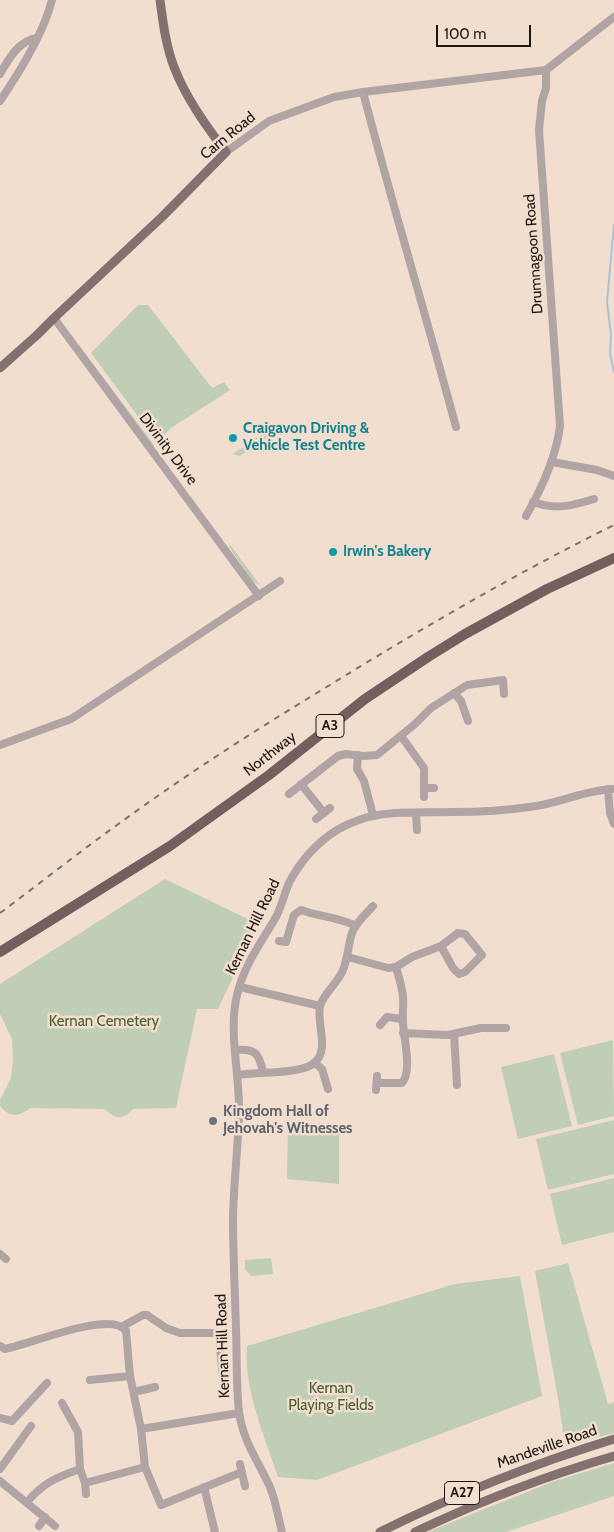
<!DOCTYPE html>
<style>
body{margin:0}
#map{position:relative;width:614px;height:1532px;overflow:hidden;background:#f2decf;font-family:Cabin,sans-serif}
canvas{display:block}
.scale{position:absolute;left:436px;top:25px;width:95px;height:22px;box-sizing:border-box;border:2px solid #1d1610;border-top:0;padding-left:6px;font-size:15px;line-height:18px;white-space:nowrap;color:#1d1610;-webkit-text-stroke:4px #f2decf;paint-order:stroke}
</style>
<div id="map">
<canvas width="614" height="1532"></canvas>
<div class="scale">100 m</div>
</div>
<script>
const c = document.querySelector('canvas').getContext('2d');
c.lineJoin = 'round';
function fill(path, color) {
  c.fillStyle = color;
  c.fill(path, 'evenodd');
}
function stroke(path, color, width, dash) {
  c.strokeStyle = color;
  c.lineWidth = width;
  c.lineCap = dash ? 'butt' : 'round';
  c.setLineDash(dash || []);
  c.stroke(path);
}
function label(font, color, halo, rows, align = 'center') {
  c.font = font + ' Cabin,sans-serif';
  c.lineWidth = 5;
  c.setLineDash([]);
  c.textBaseline = 'middle';
  c.strokeStyle = halo;
  c.fillStyle = color;
  for (const [text, x, y, turn = 0] of rows) {
    c.save();
    c.translate(x, y);
    c.rotate((+turn || 0) * Math.PI / 180);
    c.textAlign = isNaN(turn) ? turn : align;
    if (halo) c.strokeText(text, 0, 0);
    c.fillText(text, 0, 0);
    c.restore();
  }
}
const green = new Path2D(`
 M138 305H148L212 388 224 382 230 390 171 428 159 440 157 438H154L91 353Z
 M90 361H91L155 446H153Z
 M269 430 273 437 249 453 247 451 240 456 233 454Z
 M228 545 231 546 260 585 253 582Z
 M165 879 258 924 218 1009H197L176 1108 133 1109C123 1120 115 1120 105 1109L30 1108C19 1117 10 1118 0 1106V1100L11 1078 13 1061 12 1039 0 1014V984Z
 M613 1040 614 1116 578 1125 560 1053Z
 M554 1054 572 1126 518 1139 501 1067Z
 M614 1120V1174L548 1190 536 1139Z
 M288 1123 339 1124V1184L287 1179Z
 M614 1178V1232L562 1245 550 1194Z
 M271 1258 273 1274 251 1276 245 1269V1260Z
 M568 1263 608 1404 614 1402V1433L565 1446 558 1398 535 1271Z
 M520 1276 542 1396 317 1480 278 1477C265 1438 243 1387 247 1346L455 1284Z
 M614 1463V1496L506 1532H427L552 1482Z`);
const stream = new Path2D(`
 M614 225 607 302 611 335 610 353 614 372`);
const minor = new Path2D(`
 M0 74C8 60 19 40 37 38
 M363 92C392 204 426 315 456 427
 M0 101C19 73 44 32 52 0
 M226 152 269 121 334 97 363 92 546 70 614 17
 M54 318 259 596
 M552 462 597 470 614 476
 M533 502C556 510 571 506 594 499
 M526 516C542 488 556 458 560 426L539 130 542 101 546 88V70
 M454 693 461 701 468 721
 M401 736 424 768V797
 M0 745 71 719 280 581
 M358 755 357 769 364 781 373 815
 M301 784 324 813
 M424 788H434
 M608 789 610 813 614 824
 M289 794 338 756 346 754 363 756 377 755 415 724 431 708 467 685 503 680 504 694
 M416 813 417 830
 M316 819 330 808
 M279 941 286 942 294 915 301 910C320 917 339 917 356 926
 M348 957 388 968 396 967C399 977 402 987 403 997 404 1005 402 1013 403 1021 403 1037 413 1070 402 1083H377
 M396 967 412 957 441 946 458 933 465 934 482 955 465 972 459 974 453 968 441 946
 M240 987 320 1006
 M380 1025 387 1017 402 1019
 M403 1033 448 1035 481 1028H506
 M454 1034 457 1085
 M235 1050C255 1048 259 1053 263 1072
 M315 1063 322 1069 328 1089
 M238 1075C257 1072 299 1074 313 1064 331 1051 316 1024 320 1006 324 993 338 983 343 970 348 958 348 945 352 933 356 922 366 914 373 906
 M376 1090 377 1076
 M0 1254 6 1259
 M123 1326 143 1315H147L166 1328 180 1333H216L219 1335 223 1380
 M0 1346 5 1349C28 1345 112 1309 126 1331L130 1376 141 1429 145 1467 161 1505 242 1472
 M90 1380 130 1376
 M134 1392 155 1387
 M62 1403 78 1432 80 1469 85 1483 86 1494
 M0 1418 12 1421 47 1383
 M141 1429 239 1413
 M240 1464 245 1486
 M0 1469 31 1426
 M0 1481 55 1526
 M85 1483 145 1467
 M204 1487 215 1532
 M27 1502C43 1483 57 1477 80 1469
 M39 1526 45 1517
 M282 1532C278 1517 276 1502 270 1487 258 1461 243 1441 239 1412 236 1385 237 1356 236 1329 235 1291 233 1254 233 1216 234 1181 238 1147 239 1113 240 1074 228 1033 237 995 244 965 261 943 276 917 282 906 284 894 289 883 299 863 317 842 337 830 375 808 409 813 452 812 477 812 503 811 529 807 558 804 584 790 614 789`);
const major = new Path2D(`
 M0 368 37 335 54 318 163 216 226 152C206 126 186 98 174 67 166 46 163 23 160 0
 M380 1532C456 1494 533 1464 614 1439
 M415 1532C480 1501 545 1476 614 1456`);
const highway = new Path2D(`
 M0 952 170 846 269 775 365 699 428 657 465 634 547 589 614 558`);
const rail = new Path2D(`
 M0 913C39 884 78 853 117 825 184 776 254 731 325 688 419 630 515 574 614 525`);
const markers = [
 [233,438,5,"#0f9aa8"],
 [333,552,5,"#0f9aa8"],
 [213,1121,5,"#6b7280"]
];
const shields = [
 [330,726,28],
 [462,1493,35]
];
const shieldNames = [
 ["A3",330,726],
 ["A27",462,1493]
];
const streetNames = [
 ["Carn Road",228,136,-39],
 ["Drumnagoon Road",534,254,-94],
 ["Divinity Drive",168,449,53],
 ["Northway",270,754,-38],
 ["Kernan Hill Road",253,927,-64],
 ["Kernan Hill Road",223,1346,-92],
 ["Mandeville Road",547,1447,-19]
];
const cultureNames = [
 ["Craigavon Driving &",243,429],
 ["Vehicle Test Centre",243,446],
 ["Irwin's Bakery",343,552]
];
const parkNames = [
 ["Kernan Cemetery",104,1022],
 ["Kernan",331,1389],
 ["Playing Fields",331,1406]
];
const worshipNames = [
 ["Kingdom Hall of",223,1112],
 ["Jehovah's Witnesses",223,1129]
];
fill(green, '#bfceb4');
stroke(stream, '#a4c3db', 2);
stroke(minor, '#b0a4a4', 8);
stroke(major, '#857070', 9);
stroke(highway, '#755e5d', 10);
stroke(rail, '#7f7268', 2, [6, 6]);
for (const [x, y, r, color] of markers) {
  const dot = new Path2D();
  dot.arc(x, y, r, 0, 2 * Math.PI);
  c.fillStyle = color;
  c.fill(dot);
  stroke(dot, '#f2decf', 2);
}
for (const [x, y, w] of shields) {
  const box = new Path2D();
  box.roundRect(x - w / 2, y - 11.5, w, 23, 4);
  c.fillStyle = '#f2decf';
  c.fill(box);
  stroke(box, '#1d1610', 1);
}
label('bold 14px', '#1d1610', null, shieldNames);
label('15px', '#1d1610', '#f2decf', streetNames);
label('bold 15px', '#0d838f', '#f2decf', cultureNames, 'left');
label('15px', '#466030', '#f2decf', parkNames);
label('bold 15px', '#5b616d', '#f2decf', worshipNames, 'left');
</script>
